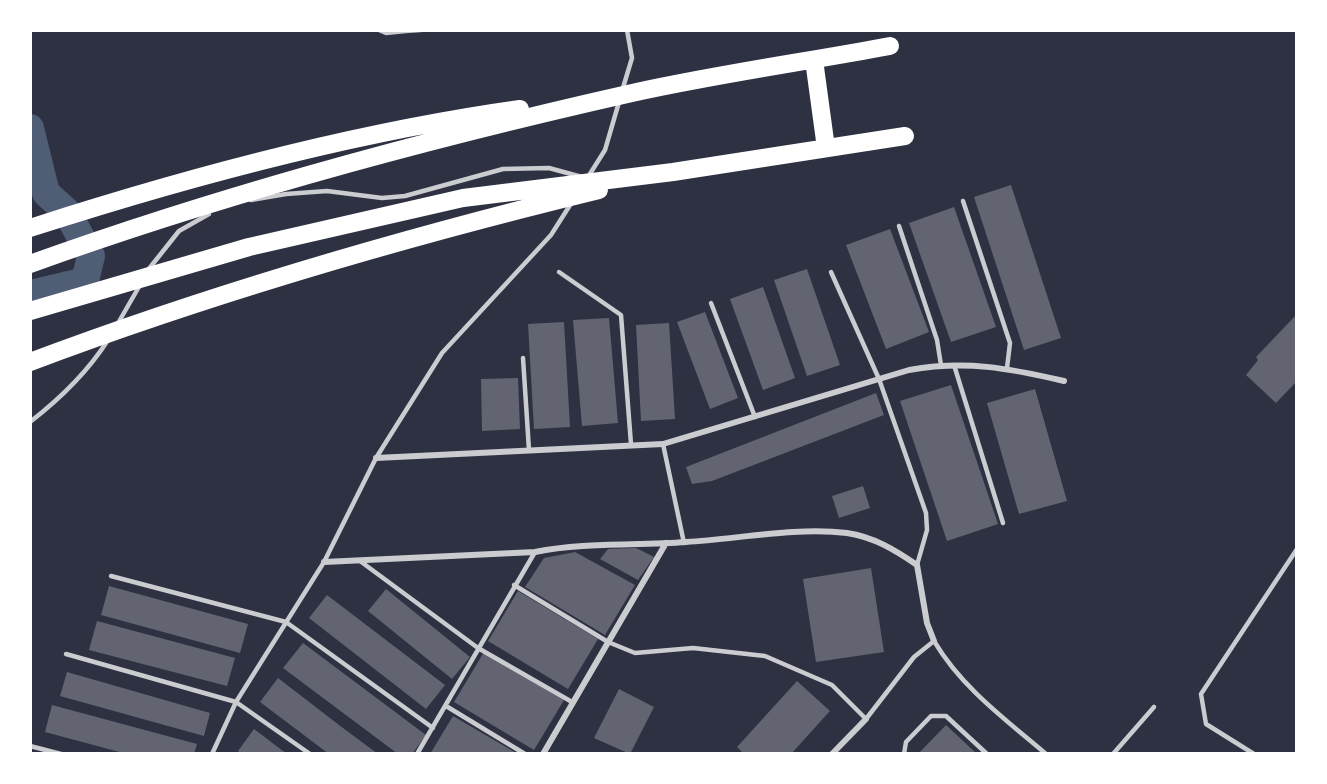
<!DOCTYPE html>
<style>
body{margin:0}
#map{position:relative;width:1327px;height:784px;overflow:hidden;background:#2d3142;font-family:"Open Sans",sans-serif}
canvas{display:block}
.frame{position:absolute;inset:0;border:32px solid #fff;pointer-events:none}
</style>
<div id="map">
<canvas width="1327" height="784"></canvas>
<div class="frame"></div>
</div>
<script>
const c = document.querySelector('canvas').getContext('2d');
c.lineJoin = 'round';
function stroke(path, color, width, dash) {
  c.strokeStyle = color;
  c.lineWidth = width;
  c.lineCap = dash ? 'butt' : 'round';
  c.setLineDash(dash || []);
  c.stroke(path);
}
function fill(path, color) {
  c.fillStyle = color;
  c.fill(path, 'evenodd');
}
const river = new Path2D(`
 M30 128 46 193 67 212 91 256 85 281 30 294`);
const building = new Path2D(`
 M1011 185 1061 338 1024 350 974 197Z
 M954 207 996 327 951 342 909 223Z
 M890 229 929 332 886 349 846 245Z
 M807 269 840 365 807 376 774 280Z
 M763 287 795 378 763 390 730 299Z
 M705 312 738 398 710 409 677 322Z
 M1297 314V381L1276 403 1246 375 1258 360 1256 357Z
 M609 318 618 423 582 426 573 320Z
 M564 322 570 427 534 429 528 324Z
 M669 323 675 419 641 421 636 325Z
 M518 378 520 429 482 431 481 379Z
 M951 385 998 524 947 541 900 401Z
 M1035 389 1067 501 1019 514 987 403Z
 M876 393 884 415 712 481 692 484 686 467Z
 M863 486 870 508 839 518 832 496Z
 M636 548 654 557 638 580 600 559 608 549Z
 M575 552 635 585 605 635 525 587 544 558Z
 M871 568 884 652 816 662 803 579Z
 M109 586 248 624 240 653 101 615Z
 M386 589 470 657 452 679 368 611Z
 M518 591 598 639 568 689 488 641Z
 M327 595 445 685 426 709 309 618Z
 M97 621 235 658 227 686 89 650Z
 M303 643 426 735 412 754H398L283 668Z
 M484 652 564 700 534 750 454 702Z
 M67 672 210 713 204 736 60 696Z
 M278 678 339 725 378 754H329L321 748 260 702Z
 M797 681 830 711 791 754H744L737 747Z
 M619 689 654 707 630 754 594 738Z
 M52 705 197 744 194 754H127L45 732Z
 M453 716 518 754H430Z
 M946 725 977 754H918Z
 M254 729 287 754H242L238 751Z`);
const service = new Path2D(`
 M379 30 386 33 406 31
 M405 31 421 30
 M622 91 632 58 627 30
 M588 177 605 150 619 102
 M251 200 286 194 327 191 382 198 405 196 503 169 549 168 582 177
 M963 201 1010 343 1007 368
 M899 226 937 340 941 365
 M148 270 179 231 209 214
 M559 272 621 315 631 444
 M831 272 879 379 926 513 927 530 917 565
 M711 303 755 417
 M117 325 140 285
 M523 358 529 450
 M954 365 1003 523
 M30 422C61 398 87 373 108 340
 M663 444 684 543
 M360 561 478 648 572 702
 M111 576 286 622 433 728
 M514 585 608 642 635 653 693 648 765 656 832 685 866 719 914 657 934 641C962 688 1005 719 1046 754
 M66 654 236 702 310 754
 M446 706 525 754
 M30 746 61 754
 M212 754 236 702 324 562 376 458 442 353 551 235 572 202
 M417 754 535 552
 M904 754 906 742 931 716H946L987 754
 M1113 754 1154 707
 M1254 754 1206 724 1201 694 1297 549`);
const minor = new Path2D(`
 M376 458 663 444 909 370C966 360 1008 368 1064 381
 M324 562 535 552C584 542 636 546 686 542 738 539 795 527 847 533 874 537 895 550 917 565L927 623 934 641
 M543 754 666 543
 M832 754 866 719`);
const motorway = new Path2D(`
 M814 60 826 148
 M30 228C188 177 355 132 520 109
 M30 264C227 193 428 139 632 93 717 74 805 62 890 46
 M30 311 249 247 463 198 673 172 905 136
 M30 362C216 292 406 237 599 190`);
stroke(river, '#4f5d75', 28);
fill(building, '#626471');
stroke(service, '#caccd0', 4.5);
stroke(minor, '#caccd0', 6);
stroke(motorway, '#fff', 18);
</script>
